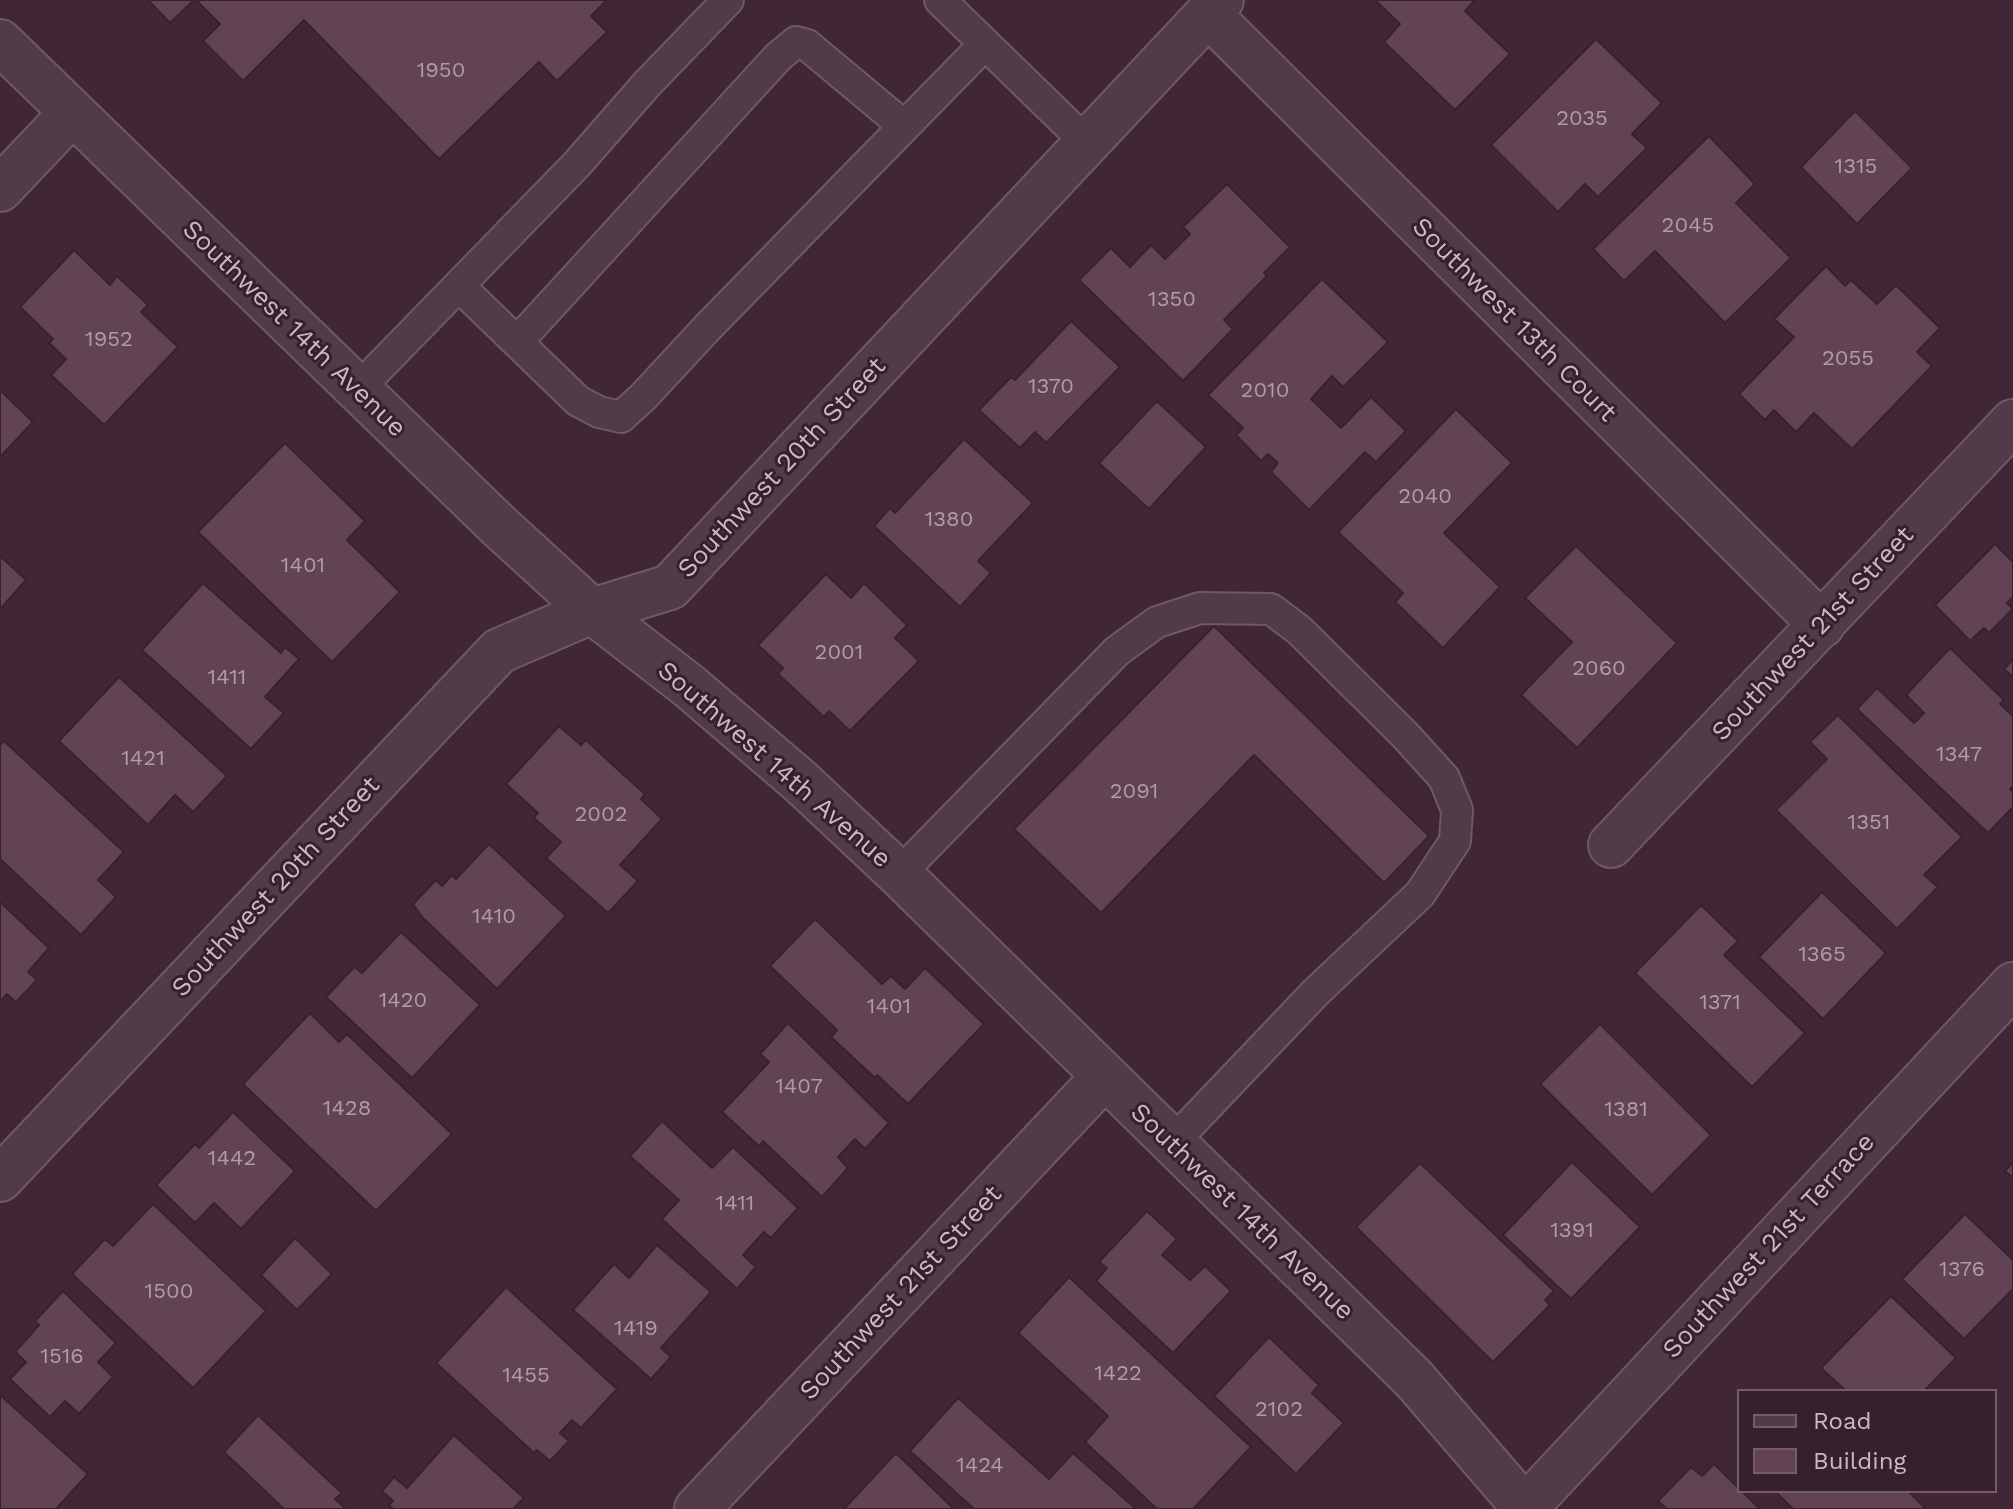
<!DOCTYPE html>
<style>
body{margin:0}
#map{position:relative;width:2013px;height:1509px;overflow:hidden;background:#412736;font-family:"Work Sans",sans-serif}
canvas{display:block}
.legend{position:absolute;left:1737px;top:1389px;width:260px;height:104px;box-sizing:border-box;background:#36202d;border:2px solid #725d69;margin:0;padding:10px 14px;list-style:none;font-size:24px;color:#cbb8c3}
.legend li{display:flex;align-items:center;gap:16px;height:40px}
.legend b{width:40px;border:2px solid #725d69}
</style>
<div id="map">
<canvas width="2013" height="1509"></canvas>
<ul class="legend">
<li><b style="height:10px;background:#513b48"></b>Road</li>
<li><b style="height:22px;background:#614354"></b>Building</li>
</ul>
</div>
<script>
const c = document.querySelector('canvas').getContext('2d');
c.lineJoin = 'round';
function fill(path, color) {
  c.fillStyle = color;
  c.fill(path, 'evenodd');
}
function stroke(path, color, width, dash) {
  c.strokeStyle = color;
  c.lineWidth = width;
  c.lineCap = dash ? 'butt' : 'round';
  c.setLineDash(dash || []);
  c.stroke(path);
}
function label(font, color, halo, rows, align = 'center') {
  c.font = font + ' "Work Sans",sans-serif';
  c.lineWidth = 6;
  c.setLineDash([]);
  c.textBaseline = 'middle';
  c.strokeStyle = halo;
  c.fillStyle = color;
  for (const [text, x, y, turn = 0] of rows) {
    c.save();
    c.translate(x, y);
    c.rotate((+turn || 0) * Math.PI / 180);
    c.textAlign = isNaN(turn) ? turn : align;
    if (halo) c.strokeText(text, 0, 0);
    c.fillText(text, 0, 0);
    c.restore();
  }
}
const building = new Path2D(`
 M148 0H194L170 23Z
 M196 0H607L591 16 607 32 557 81 539 62 439 159 304 20 243 81 203 41 220 24Z
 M1375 0H1475L1465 11 1510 54 1455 110 1384 42 1400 24Z
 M1596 39 1662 103 1632 134 1647 148 1598 197 1585 184 1558 212 1491 145Z
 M1855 111 1912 168 1857 224 1801 167Z
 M1709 136 1755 184 1736 203 1791 258 1725 323 1655 251 1624 281 1593 249Z
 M1227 184 1290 247 1264 273 1267 276 1224 320 1233 329 1183 381 1079 280 1111 248 1130 267 1151 245 1165 259 1190 234 1183 227Z
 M74 250 110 285 117 276 148 305 141 312 178 347 104 425 51 375 66 359 49 343 53 339 20 307Z
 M1826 266 1845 286 1851 280 1877 304 1896 285 1940 328 1917 352 1932 366 1852 449 1814 413 1796 432 1774 410 1765 420 1739 394 1794 337 1774 319Z
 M1322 279 1388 342 1343 387 1332 376 1311 399 1341 428 1371 397 1406 431 1376 462 1365 452 1309 510 1271 472 1278 463 1268 454 1261 461 1236 435 1243 428 1208 395Z
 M1071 321 1120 367 1046 443 1035 432 1020 448 979 410 1011 377 1015 380Z
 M0 390 33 422 0 457Z
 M1157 401 1206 447 1149 509 1099 463Z
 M1456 409 1512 463 1444 533 1500 587 1443 648 1395 602 1403 593 1338 532Z
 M964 439 1033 503 978 561 991 573 960 607 874 526 890 508 895 513Z
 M285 443 365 521 347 540 400 592 332 662 198 532Z
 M1995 544 2013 562V597L2007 603 2013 609 1989 633 1984 628 1970 641 1935 605Z
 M1576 546 1677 643 1577 748 1521 695 1572 642 1525 598Z
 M0 556 26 580 0 609Z
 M826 574 851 598 864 583 907 625 895 638 919 661 850 731 829 711 824 717 778 674 783 668 758 645Z
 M203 583 281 653 285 647 299 659 265 697 284 713 251 749 142 650Z
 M1214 626 1429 836 1384 883 1254 755 1101 913 1014 829Z
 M1950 648 2004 700 2000 704 2013 716V786L2010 789 2013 792V807L1988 833 1857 709 1877 688 1914 723 1924 713 1906 695Z
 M2013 659V677L2004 669Z
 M119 677 227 776 193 812 175 795 148 825 59 741Z
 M1838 715 1962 837 1924 875 1938 887 1897 929 1776 810 1827 759 1810 742Z
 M559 726 581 745 586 740 615 767 645 794 641 799 662 819 620 865 638 881 608 913 546 858 561 842 534 818 538 813 506 784Z
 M4 741 124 852 98 880 116 897 81 935 0 859V745Z
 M489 844 566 916 497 989 422 917 413 904 436 880 442 886 452 875 456 879Z
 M1822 892 1886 953 1823 1019 1759 957Z
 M0 902 49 948 28 972 37 980 16 1002 7 994 0 1001Z
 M1701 905 1738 941 1724 955 1805 1033 1752 1087 1635 973Z
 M815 919 882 984 891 976 905 989 925 968 984 1024 908 1104 877 1075 875 1078 831 1037 837 1030 770 966Z
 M401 932 480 1005 412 1078 326 997 354 967 362 973Z
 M310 1013 339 1042 347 1034 452 1134 376 1211 243 1084Z
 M788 1023 889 1123 865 1149 855 1139 838 1157 848 1168 822 1197 763 1141 759 1146 722 1112 769 1062 760 1054Z
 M1600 1024 1711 1135 1652 1195 1540 1084Z
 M233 1112 295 1171 241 1229 214 1203 195 1223 156 1185 195 1144 199 1148Z
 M662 1121 712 1168 733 1147 798 1208 771 1238 764 1232 743 1255 756 1267 737 1289 662 1219 679 1200 630 1156Z
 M1572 1162 1640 1227 1571 1299 1503 1235Z
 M2013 1162V1178L2005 1171Z
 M1420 1163 1554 1291 1545 1300 1550 1305 1493 1362 1356 1227Z
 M153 1204 266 1311 193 1388 72 1274 105 1239 113 1246Z
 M1147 1211 1177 1239 1162 1255 1190 1280 1205 1266 1231 1291 1173 1353 1096 1281 1107 1268 1099 1262Z
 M1965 1214 2013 1260V1289L1964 1339 1902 1279Z
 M295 1238 332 1274 297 1310 261 1275Z
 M657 1245 711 1292 661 1348 671 1357 651 1379 573 1310 614 1264 629 1278Z
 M1069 1277 1251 1447 1193 1509H1157L1085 1442 1108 1416 1018 1333Z
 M506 1287 617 1389 581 1428 572 1420 560 1433 569 1441 550 1461 537 1450 534 1453 436 1363Z
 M63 1291 116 1343 98 1362 113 1377 79 1414 65 1401 50 1417 10 1379 26 1362 15 1352 39 1325 35 1321Z
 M1891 1296 1956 1358 1924 1391H1846L1821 1368Z
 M1269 1337 1319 1385 1312 1393 1344 1423 1296 1474 1214 1396Z
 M0 1395 88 1474 56 1509H0Z
 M958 1398 1049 1479 1073 1453 1136 1509H974L910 1451Z
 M258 1415 342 1493 335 1499 346 1509H284L224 1452Z
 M454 1435 524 1498 513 1509H393L389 1505 393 1501 382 1491 394 1477 407 1488Z
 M896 1453 954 1509H844Z
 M1714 1464 1760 1509H1667L1658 1501 1691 1467 1702 1476Z
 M1775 1491H1908L1926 1509H1793Z`);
const lane = new Path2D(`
 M940 0 1087 143
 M459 286 578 401 599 412 621 417 643 397 707 328 985 44
 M518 341 778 57 796 42 807 45 904 126
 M356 391 577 164 646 85 728 0
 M899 874 1117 651 1157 622 1200 608 1271 609 1299 630 1404 734 1444 778 1457 810 1455 841 1420 894 1316 992 1173 1142`);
const street = new Path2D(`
 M1208 14 1822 625
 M0 42 499 526 592 611 689 686 801 782 899 874 1414 1379 1526 1509
 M0 189 72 113
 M1611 845 2013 422
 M0 1179 499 651 592 611 670 587 1221 0
 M1525 1508 2013 985
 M697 1509 1104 1077`);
const numberNames = [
 ["1950",441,71],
 ["2035",1582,119],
 ["1315",1856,167],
 ["2045",1688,226],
 ["1350",1172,300],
 ["1952",109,340],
 ["2055",1848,359],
 ["1370",1051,387],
 ["2010",1265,391],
 ["2040",1425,497],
 ["1380",949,520],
 ["1401",303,566],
 ["2001",839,653],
 ["2060",1599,669],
 ["1411",227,678],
 ["1347",1959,755],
 ["1421",143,759],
 ["2091",1134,792],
 ["2002",601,815],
 ["1351",1869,823],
 ["1410",494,917],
 ["1365",1822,955],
 ["1420",403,1001],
 ["1371",1720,1003],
 ["1401",889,1007],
 ["1407",799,1087],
 ["1428",347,1109],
 ["1381",1626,1110],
 ["1442",232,1159],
 ["1411",735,1204],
 ["1391",1572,1231],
 ["1376",1962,1270],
 ["1500",169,1292],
 ["1419",636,1329],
 ["1516",62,1357],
 ["1422",1118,1374],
 ["1455",526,1376],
 ["2102",1279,1410],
 ["1424",980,1466]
];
const streetNames = [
 ["Southwest 13th Court",1514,320,45],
 ["Southwest 14th Avenue",294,329,44],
 ["Southwest 20th Street",782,468,-47],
 ["Southwest 21st Street",1813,634,-47],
 ["Southwest 14th Avenue",774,765,41],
 ["Southwest 20th Street",276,887,-47],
 ["Southwest 14th Avenue",1242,1212,44],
 ["Southwest 21st Terrace",1769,1246,-47],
 ["Southwest 21st Street",901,1293,-47]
];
fill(building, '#614354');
stroke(building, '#38222f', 2);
stroke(lane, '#6e5966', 34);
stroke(street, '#6e5966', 48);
stroke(lane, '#513b48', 30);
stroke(street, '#513b48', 44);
label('22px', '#b09ba7', null, numberNames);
label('26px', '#cbb8c3', '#36202d', streetNames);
</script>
